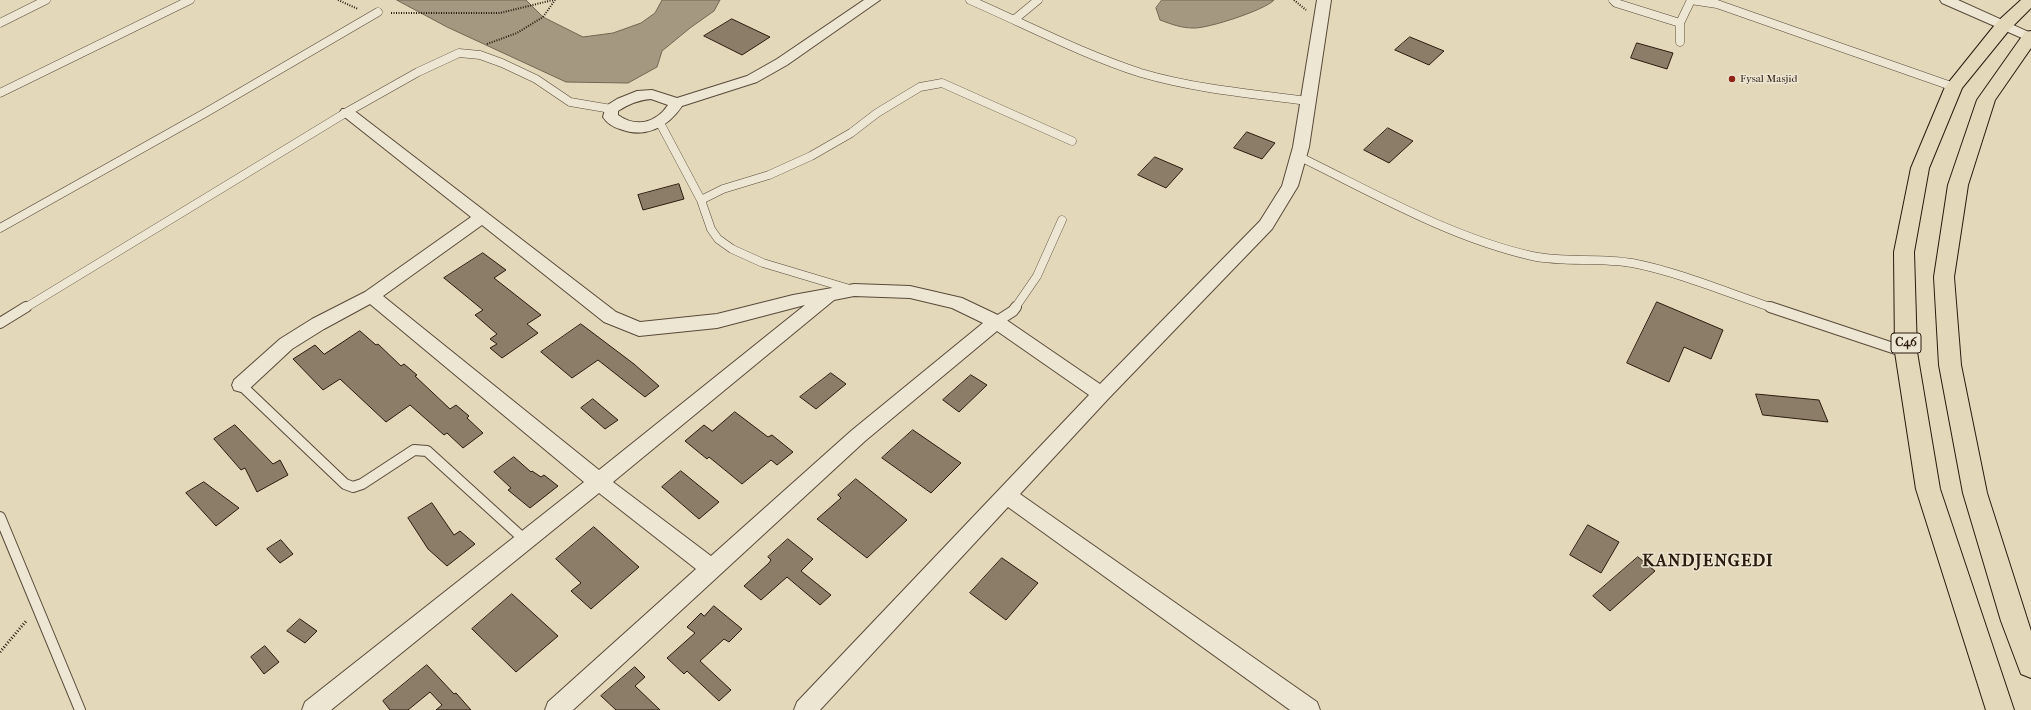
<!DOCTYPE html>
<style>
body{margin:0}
canvas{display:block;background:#e3d8ba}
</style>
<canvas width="2031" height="710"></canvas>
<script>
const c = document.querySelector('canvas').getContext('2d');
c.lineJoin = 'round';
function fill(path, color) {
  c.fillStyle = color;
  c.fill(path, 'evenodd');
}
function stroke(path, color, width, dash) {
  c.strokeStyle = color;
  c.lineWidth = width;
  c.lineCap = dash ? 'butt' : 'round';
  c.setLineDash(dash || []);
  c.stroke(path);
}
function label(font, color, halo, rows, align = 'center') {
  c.font = font + ' "IM FELL French Canon",serif';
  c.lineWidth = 3;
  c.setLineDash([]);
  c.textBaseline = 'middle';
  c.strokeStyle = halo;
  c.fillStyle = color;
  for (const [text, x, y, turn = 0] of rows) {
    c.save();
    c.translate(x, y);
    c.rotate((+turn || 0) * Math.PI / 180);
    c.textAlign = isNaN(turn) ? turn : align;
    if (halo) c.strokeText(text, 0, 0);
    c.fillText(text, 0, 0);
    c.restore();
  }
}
const water = new Path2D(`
 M397 0H526L543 17 583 37 613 33 641 23 655 13 662 0H720L714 11 690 28 662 51 657 67 628 83 566 82 447 27Z
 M1162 0H1274C1265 10 1207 29 1193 28 1181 28 1171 24 1160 20L1156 8Z`);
const building = new Path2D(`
 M732 19 770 37 742 55 704 36Z
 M1410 37 1444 51 1429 65 1395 50Z
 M1637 43 1673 53 1667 69 1631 58Z
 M1388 128 1413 141 1389 163 1364 150Z
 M1247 132 1275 143 1262 159 1234 148Z
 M1155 157 1183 169 1166 188 1138 175Z
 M679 184 684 199 643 210 638 195Z
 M483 253 506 270 494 278 541 315 527 324 538 333 502 358 490 348 497 344 490 339 497 334 475 315 483 310 444 278Z
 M1657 302 1723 330 1711 359 1684 347 1669 382 1627 363Z
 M581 324 634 364 659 386 645 397 598 360 572 378 541 352Z
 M360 331 376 345 378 344 401 366 404 364 417 375 415 376 450 409 456 405 469 416 467 418 483 433 463 448 447 433 444 435 410 405 386 422 340 379 323 390 293 359 315 345 324 354Z
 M831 373 846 384 816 409 800 397Z
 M971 375 987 385 959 412 943 400Z
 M1756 394 1819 400 1828 422 1763 415Z
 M593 399 618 420 605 429 581 408Z
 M735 412 768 437 772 435 793 452 777 465 771 460 742 484 709 457 707 459 685 441 704 425 712 431Z
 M235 425 273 464 280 460 288 475 257 492 245 468 241 470 214 439Z
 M913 430 961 463 931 493 882 458Z
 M514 457 531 472 532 471 541 477 544 475 558 486 530 508 508 490 511 488 494 472Z
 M681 471 719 502 699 519 662 487Z
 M856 479 907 520 867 558 817 519 841 498 838 495Z
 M204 482 239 508 216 526 186 493Z
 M432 503 454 535 460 531 475 544 447 566 428 549 408 518Z
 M1588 525 1619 542 1601 573 1570 555Z
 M594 527 639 567 591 609 571 591 581 583 556 559Z
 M788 539 813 559 801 571 831 595 820 605 787 577 761 600 744 586 769 563 771 560 768 557Z
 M281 540 293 554 280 563 267 549Z
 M1638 557 1655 571 1610 611 1593 596Z
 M1002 558 1038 583 1006 620 970 593Z
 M512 594 558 636 516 672 472 629Z
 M714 606 742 629 729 642 724 639 700 661 731 690 719 701 687 671 684 674 667 658 695 633 687 627 701 613 704 616Z
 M300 619 317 631 305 643 287 631Z
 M265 646 279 662 264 674 251 657Z
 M427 665 454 694 456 693 471 710H436L442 705 430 692 408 710H390L383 701Z
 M635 667 645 677 635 686 660 710H616L601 696Z`);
const pathFar1 = new Path2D(`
 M338 0 358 9
 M1294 0 1306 10
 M391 13H500L553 0
 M487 44 517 33 543 17 555 0`);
const path = new Path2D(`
 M0 652 27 620`);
const laneFar1 = new Path2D(`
 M970 0C1027 25 1082 54 1141 73 1195 89 1253 94 1309 101
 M1613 0 1616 3 1680 23
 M1015 19 1038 0
 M0 23 46 0
 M1680 42V23L1691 0 1717 4 1954 87
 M0 93 190 0
 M660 123 701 200
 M1298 156C1374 193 1449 237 1532 256 1564 263 1599 257 1632 263 1679 272 1728 293 1773 308
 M0 228 205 113 378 12
 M853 290 763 263 732 249 718 239 711 229 701 200 723 189 769 175 811 156 851 133 877 113 920 87 942 83 1072 141
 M25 308 347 112 418 72 459 53 480 55 502 63 536 79 570 102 611 109
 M1015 308 1037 276 1062 220`);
const lane = new Path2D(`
 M1770 307 1905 352
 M996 322 1013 311 1016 307
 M0 323 26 307
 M241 385 345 484 353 487 362 484 414 450 427 451 526 541
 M0 517 80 710`);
const street = new Path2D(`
 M864 0H880L787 65 757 82 682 106C668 127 645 139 620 129 613 127 607 123 603 117L606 106 617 99 637 91 652 90 677 98 747 76 777 59ZM651 99 668 105C656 123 636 128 618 115V111C629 104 638 100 651 99Z
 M1317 0H1331L1309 147 1298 186 1272 229 1108 399 1020 494 1317 702 1320 710H1290L1008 507 820 710H794L797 702 1089 395 997 331 865 441 573 710H545L548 702 696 569 599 493 331 710H302L305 702 584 482 370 304 324 329 292 349 248 390 241 392 234 390 232 385 234 380 280 339 312 319 365 292 471 217 342 115 340 112 342 109H352L616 312 640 322 717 314 793 295 854 284 910 286 962 298 1002 317 1100 384 1260 221 1282 186 1293 147ZM482 225 604 322 639 336 717 328 805 305 599 470 383 296ZM854 296 910 298 952 308 983 323 851 431 711 556 613 482 834 300Z
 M1940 0H1958L2031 33V42L1942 3Z`);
const primary = new Path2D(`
 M2021 0H2031V8L2010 29 1962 88 1929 168 1914 252 1917 352 1940 489 2014 710H1986L1916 489 1895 352 1894 252 1911 168 1945 87 1998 21Z
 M2031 31V48L1995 100 1968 185 1954 277 1961 365 1987 493 2031 631V678L2021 674 2001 621 1963 493 1939 365 1934 277 1948 185 1977 100 2025 32Z`);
const markers = [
 [1732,79,4,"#8f2418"]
];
const farPoinames = [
 ["Fysal Masjid",1740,79]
];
const shields = [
 [1906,343,30]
];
const shieldNames = [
 ["C46",1906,343]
];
const districtNames = [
 ["KANDJENGEDI",1708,562]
];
fill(water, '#a49880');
stroke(water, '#746652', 1);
fill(building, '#8b7d67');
stroke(building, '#2b1b0e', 1);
stroke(laneFar1, '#594a39', 9);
stroke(lane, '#594a39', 12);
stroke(street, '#594a39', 2);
stroke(primary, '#2b1b0e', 2);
stroke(pathFar1, '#2b1b0e', 2, [1, 1.5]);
stroke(path, '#2b1b0e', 3, [1, 2]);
stroke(laneFar1, '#ede6d2', 8);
stroke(lane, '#ede6d2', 10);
fill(street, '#ede6d2');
fill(primary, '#e3d8ba');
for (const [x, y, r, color] of markers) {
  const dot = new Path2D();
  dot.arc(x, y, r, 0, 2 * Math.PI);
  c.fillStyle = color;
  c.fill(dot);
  stroke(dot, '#ede6d2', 1.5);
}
label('11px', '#2b1b0e', '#ede6d2', farPoinames, 'left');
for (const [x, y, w] of shields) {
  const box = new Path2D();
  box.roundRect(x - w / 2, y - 10, w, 20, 3);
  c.fillStyle = '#ede6d2';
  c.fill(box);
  stroke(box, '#2b1b0e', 1);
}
label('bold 12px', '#2b1b0e', null, shieldNames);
c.letterSpacing = '1px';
label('bold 17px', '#2b1b0e', '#ede6d2', districtNames);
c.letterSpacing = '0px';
</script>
